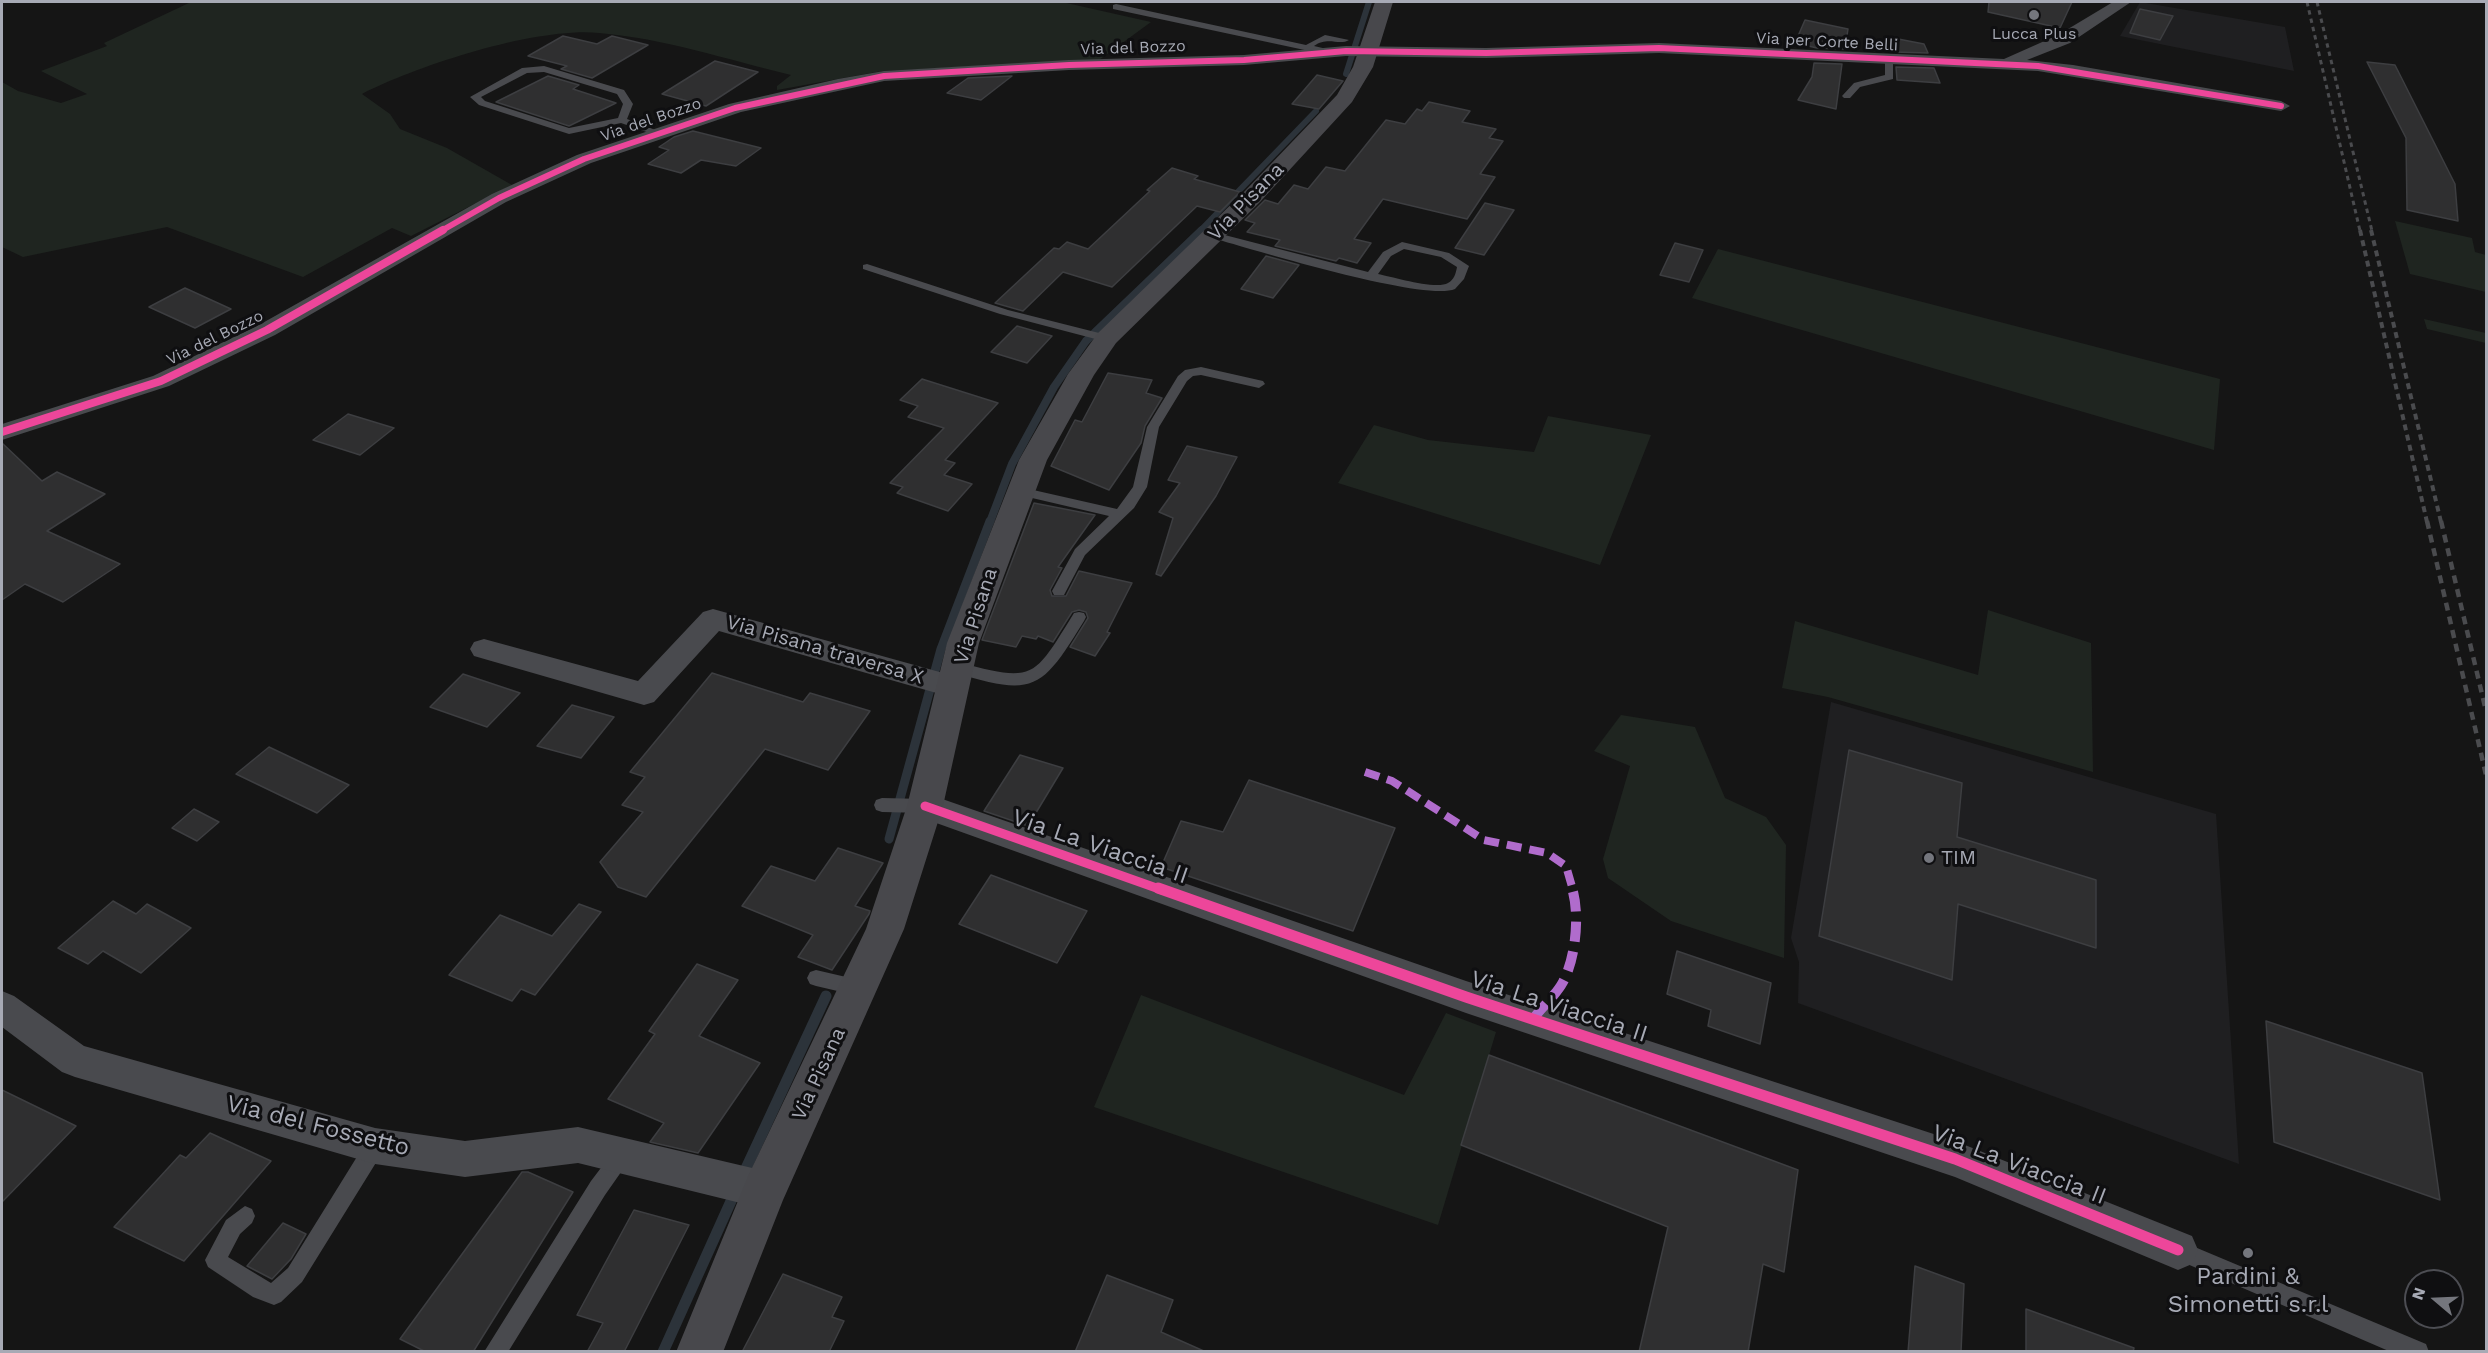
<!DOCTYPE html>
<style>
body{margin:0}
#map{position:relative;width:2488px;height:1353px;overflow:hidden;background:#151515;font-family:"Work Sans",sans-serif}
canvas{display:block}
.frame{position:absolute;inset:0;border:3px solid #a7aab5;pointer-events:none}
.north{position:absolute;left:2404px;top:1269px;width:60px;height:60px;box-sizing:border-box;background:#0f0f11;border:2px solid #4c4d53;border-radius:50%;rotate:289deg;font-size:16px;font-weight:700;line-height:24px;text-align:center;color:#a7aab5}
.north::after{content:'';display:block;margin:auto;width:21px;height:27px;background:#74767d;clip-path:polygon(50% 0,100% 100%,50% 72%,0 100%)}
</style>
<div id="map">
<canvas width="2488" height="1353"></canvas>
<div class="frame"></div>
<div class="north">N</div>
</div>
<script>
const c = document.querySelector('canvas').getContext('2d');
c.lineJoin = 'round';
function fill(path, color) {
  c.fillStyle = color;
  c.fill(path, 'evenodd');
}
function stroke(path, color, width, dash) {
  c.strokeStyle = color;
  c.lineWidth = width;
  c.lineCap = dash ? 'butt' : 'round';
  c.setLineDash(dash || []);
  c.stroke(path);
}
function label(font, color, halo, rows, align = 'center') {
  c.font = font + ' "Work Sans",sans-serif';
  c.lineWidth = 6;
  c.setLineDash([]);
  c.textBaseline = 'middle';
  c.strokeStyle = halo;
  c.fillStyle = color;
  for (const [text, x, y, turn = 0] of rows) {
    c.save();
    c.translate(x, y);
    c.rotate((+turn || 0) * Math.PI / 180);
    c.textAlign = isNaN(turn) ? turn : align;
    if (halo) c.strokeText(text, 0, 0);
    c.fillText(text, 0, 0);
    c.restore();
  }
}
const built = new Path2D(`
 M2140 2 2285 27 2294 71 2120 36Z
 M1831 702 2216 814 2239 1164 1798 1003 1799 962 1791 938Z`);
const green = new Path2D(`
 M191 2H1062L1151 22 1099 60 882 71 777 90V86L791 75C728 60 663 38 599 33 536 27 419 65 362 94L390 114 400 129 447 148 512 185 411 236 392 228 303 277 167 227 23 257 2 247V82L18 91 61 103 87 94 41 71 107 46 104 43Z
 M2395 221 2472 238 2475 252 2486 255V292L2410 274Z
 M1718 249 2220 379 2214 450 1692 298Z
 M2424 319 2486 333V343L2427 329Z
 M1548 416 1651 435 1600 565 1338 483 1374 425 1428 440 1534 452Z
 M1988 610 2091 643 2093 772 1828 697 1782 688 1795 621 1978 675Z
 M1621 715 1695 727 1725 798 1766 817 1786 845 1784 958 1671 921 1608 878 1603 859 1630 766 1594 751Z
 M1141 995 1404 1095 1446 1013 1496 1032 1438 1225 1094 1107Z`);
const streamFar3 = new Path2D(`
 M1346 74 1369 2
 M1200 231 1316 111`);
const streamFar2 = new Path2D(`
 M990 522 1012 464 1054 387 1086 341 1202 230`);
const streamFar1 = new Path2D(`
 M889 839 941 649 990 521`);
const stream = new Path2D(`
 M742 1177 826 996
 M663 1352 736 1190`);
const building = new Path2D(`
 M1989 2H2072L2060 28 1988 12Z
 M2140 9 2173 16 2160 40 2130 33Z
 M1805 20 1848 29 1845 49 1817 48 1795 43Z
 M563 36 597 44 612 36 648 45 592 78 561 69 567 66 528 56Z
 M1893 38 1924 44 1928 53 1894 52Z
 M715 61 758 72 706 106 662 94Z
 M2367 62 2395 65 2455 184 2458 221 2407 210 2406 138Z
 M1814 63 1842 64 1836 109 1798 100 1812 77Z
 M1896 67 1934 68 1940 83 1897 80Z
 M1317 75 1343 81 1319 109 1292 104Z
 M548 76 579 85 573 89 616 103 569 126 496 102Z
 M1012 76 981 100 947 93 968 78Z
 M1429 102 1470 111 1462 122 1496 129 1489 138 1503 141 1480 174 1495 177 1467 219 1383 199 1354 239 1371 243 1357 263 1339 258 1336 261 1275 246 1280 240 1247 232 1255 223 1245 220 1265 200 1278 204 1294 185 1308 189 1326 167 1345 171 1386 120 1405 124 1417 109 1422 111Z
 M693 131 761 148 736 166 701 160 681 173 648 164 669 150 659 147 674 137Z
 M1172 168 1198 176 1194 179 1240 192 1220 212 1197 206 1112 287 1063 272 1023 311 995 303 1054 248 1059 249 1067 242 1088 249 1150 191 1147 190Z
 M1485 203 1514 210 1484 255 1455 248Z
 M1675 243 1703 250 1689 282 1660 275Z
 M1266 256 1299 265 1273 298 1241 289Z
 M185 288 231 309 195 328 149 307Z
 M1017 326 1052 336 1027 363 991 352Z
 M1108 373 1152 380 1146 393 1162 398 1145 426 1141 443 1109 490 1051 466 1075 420 1082 422Z
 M922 379 998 403 945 460 955 463 944 475 972 484 948 511 897 493 903 487 890 483 944 428 908 417 918 406 900 400Z
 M348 414 394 428 360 455 313 440Z
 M2 443 42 481 57 472 105 494 47 531 120 564 63 602 25 584 2 600Z
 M1187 446 1237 457 1216 496 1161 576 1156 574 1173 518 1159 512 1180 483 1168 480Z
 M1034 503 1095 515 1058 567 1062 568 1050 590 1052 596H1066L1079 571 1132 583 1107 632 1110 633 1095 656 1070 647 1088 618 1086 612 1079 610 1072 612 1053 642 1038 636 1036 639 1022 636 1016 647 982 640Z
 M712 673 803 702 810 693 870 711 828 770 765 749 646 897 618 887 600 862 643 812 622 805 645 777 630 772Z
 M463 674 520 693 487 727 430 707Z
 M572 705 614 717 581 758 537 746Z
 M269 747 349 785 317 813 236 774Z
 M1849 750 1962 783 1957 837 2096 880V948L1958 904 1952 980 1819 936Z
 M1020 755 1063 768 1028 826 984 811Z
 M1249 780 1395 828 1353 931 1161 867 1181 821 1223 832Z
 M194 809 219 822 197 841 172 828Z
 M838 848 883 863 855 906 870 911 869 914 832 970 798 957 813 935 742 906 771 866 815 881Z
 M991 875 1087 911 1057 963 959 924Z
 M113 901 136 914 147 904 191 928 141 973 103 951 88 964 58 948Z
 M579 904 601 912 535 995 521 989 512 1001 449 975 500 915 552 936Z
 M1677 951 1771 983 1760 1044 1708 1026 1711 1010 1667 994Z
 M697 964 738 980 699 1036 760 1063 698 1153 650 1142 664 1123 608 1099 655 1034 649 1031Z
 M2266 1021 2422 1073 2440 1200 2274 1142Z
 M1489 1055 1798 1170 1784 1272 1763 1264 1748 1352H1639L1668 1227 1461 1145Z
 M2 1090 76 1126 2 1202Z
 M210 1133 271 1161 184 1261 114 1227 180 1155 186 1158Z
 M522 1172H528L573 1192 473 1352H426L400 1339Z
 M634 1210 689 1225 624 1352H587L603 1323 577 1315Z
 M283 1223 306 1234 291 1259 272 1279 247 1266Z
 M1915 1266 1964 1284 1961 1352H1908Z
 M783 1274 842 1297 832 1317 844 1321 829 1352H742Z
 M1107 1275 1173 1300 1161 1332 1206 1352H1075Z
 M2026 1309 2134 1348 2133 1352H2026Z`);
const lane = new Path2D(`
 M1116 4 1306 45 1325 35 1349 40C1339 46 1328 36 1314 46L1331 50 1332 52 1328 55 1113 9V5Z
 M1885 58 1893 60V79L1860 87 1850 98H1844L1842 96 1854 83 1885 75Z
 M544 66 624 90 633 104 627 119 663 133 658 136 621 123 569 134 479 105 470 97 522 68ZM544 72 617 94 623 104 618 118 569 128 485 101 481 97 527 73Z
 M1213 232 1368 272 1383 252 1402 242 1449 253 1469 266 1464 279 1455 289C1424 302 1251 249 1209 237L1208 235ZM1404 249 1441 257 1457 267C1456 273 1454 280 1448 283 1436 290 1393 277 1378 274L1391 256Z
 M867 264 1008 310 1111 336 1113 338 1107 342 1000 314 863 269V265Z
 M1201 367 1263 381 1265 384 1259 388 1201 375 1193 376 1187 381 1159 427 1147 487 1134 508 1085 555 1064 595H1054L1052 591 1075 549 1109 516 1015 494 1013 491 1015 488 1020 487 1117 509 1133 487 1147 427 1178 376 1185 370Z
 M1079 612 1084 613 1086 617 1084 621C1041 691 1034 697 953 672L951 668 958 662C1035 683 1033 679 1074 613Z
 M882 798 925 799 931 801 933 806 931 811 925 813 882 812 876 810 874 805 876 800Z
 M816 970 859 980 865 982 868 988 865 994 859 996 816 986 810 984 807 978 810 972Z
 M375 1136 382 1139 385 1146 382 1153 302 1282 281 1302 274 1305 253 1297 208 1267 205 1260 226 1220 245 1206 252 1209 255 1216 252 1223 240 1234 228 1257 271 1283 288 1268 368 1139Z
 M623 1145 630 1148 633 1155 605 1195 508 1352H484L591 1181 616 1148Z
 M2178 1240 2426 1344 2429 1352H2391L2171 1257 2168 1250 2171 1243Z`);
const street = new Path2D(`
 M2113 2H2131L2070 43 2027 60 2073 65 2281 101 2290 106 2281 111 2038 71 1659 53 1486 58 1346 56 1244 65 1069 70 884 81 741 112 591 163 506 202 275 335 169 386 2 440V424L153 376 259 325 492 194 577 155 729 104 838 79 884 71 1069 60 1244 55 1346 46 1486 48 1659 43 2004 59 2058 35Z
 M713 609 954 676 964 679 968 687 964 695 954 698 719 631 654 702 644 705 474 656 470 649 474 642 484 639 638 681 703 612Z
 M925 793 1466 981 1955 1141 2192 1236 2198 1250 2192 1264 2178 1270 1955 1177 1466 1013 914 815 910 806 914 797Z
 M2 991 14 996 84 1046 375 1128 465 1141 578 1127 765 1171 778 1177 784 1190 778 1203 765 1209 578 1163 465 1177 375 1164 75 1077 62 1072 2 1027Z`);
const secondary = new Path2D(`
 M1375 2H1393L1373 67 1352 102 1260 202 1116 343 1094 375 1047 460 979 643 943 806 904 929 783 1200 723 1352H676L749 1174 866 929 907 806 947 643 1019 460 1068 374 1098 333 1244 192 1337 95 1353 67Z`);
const railFar2 = new Path2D(`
 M2307 2 2360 231
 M2317 2 2372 231`);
const railFar1 = new Path2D(`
 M2360 230 2427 522
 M2371 230 2441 522`);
const rail = new Path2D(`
 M2427 521 2486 775
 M2441 521 2486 711`);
const quietFar1 = new Path2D(`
 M1365 772 1392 781 1484 840 1547 853 1566 866 1573 890`);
const quiet = new Path2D(`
 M1533 1019C1542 1007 1556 995 1563 982 1576 957 1580 914 1572 888`);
const cyclewayFar3 = new Path2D(`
 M441 231 499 198 584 159 735 108 884 76 1069 65 1244 60 1346 51 1486 53 1659 48 2038 66 2281 106`);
const cyclewayFar2 = new Path2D(`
 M2 432 161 381 267 330 443 230`);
const cyclewayFar1 = new Path2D(`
 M925 806 1162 890`);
const cycleway = new Path2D(`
 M1158 888 1466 997 1955 1159 2178 1250`);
const markers = [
 [2034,15,6,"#74767d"],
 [1929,858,6,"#74767d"],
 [2248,1253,6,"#74767d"]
];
const farPoinames = [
 ["Lucca Plus",2034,34]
];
const farStreetnames = [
 ["Via per Corte Belli",1827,42,3],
 ["Via del Bozzo",1133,48,-2],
 ["Via del Bozzo",651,120,-19],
 ["Via del Bozzo",215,338,-26]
];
const streetNames = [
 ["Via Pisana",1246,202,-46],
 ["Via Pisana",976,616,-72],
 ["Via Pisana traversa X",825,650,16],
 ["Via Pisana",819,1074,-65]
];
const poiNames = [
 ["TIM",1941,858]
];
const nearStreetnames = [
 ["Via La Viaccia II",1100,847,19],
 ["Via La Viaccia II",1559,1007,18],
 ["Via del Fossetto",318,1126,14],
 ["Via La Viaccia II",2019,1165,21]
];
const nearPoinames = [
 ["Pardini &",2248,1277],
 ["Simonetti s.r.l",2248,1305]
];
fill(built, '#1f1f21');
fill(green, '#1f2520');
stroke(streamFar3, '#2c333a', 6);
stroke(streamFar2, '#2c333a', 8);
stroke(streamFar1, '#2c333a', 9);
stroke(stream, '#2c333a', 11);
fill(building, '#2f2f30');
stroke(building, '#3d3e41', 1.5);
fill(lane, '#494a4e');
fill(street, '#494a4e');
fill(secondary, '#48484c');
stroke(railFar2, '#4a4b4e', 3, [4.5, 4]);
stroke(railFar1, '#4a4b4e', 4, [6, 4.5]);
stroke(rail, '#4a4b4e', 4.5, [8, 6]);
stroke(quietFar1, '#b06ccc', 8, [15, 8]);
stroke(quiet, '#b06ccc', 10, [20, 10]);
stroke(cyclewayFar3, '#ed469a', 6);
stroke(cyclewayFar2, '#ed469a', 8);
stroke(cyclewayFar1, '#ed469a', 9);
stroke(cycleway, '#ed469a', 11);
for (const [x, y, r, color] of markers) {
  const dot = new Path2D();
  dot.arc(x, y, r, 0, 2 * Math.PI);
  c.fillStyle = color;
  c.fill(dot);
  stroke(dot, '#0f0f11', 2);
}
label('16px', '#a7aab5', '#0f0f11', farPoinames);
label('16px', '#a7aab5', '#0f0f11', farStreetnames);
label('20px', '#a7aab5', '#0f0f11', streetNames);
label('20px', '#a7aab5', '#0f0f11', poiNames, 'left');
label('24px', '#a7aab5', '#0f0f11', nearStreetnames);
label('24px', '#a7aab5', '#0f0f11', nearPoinames);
</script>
